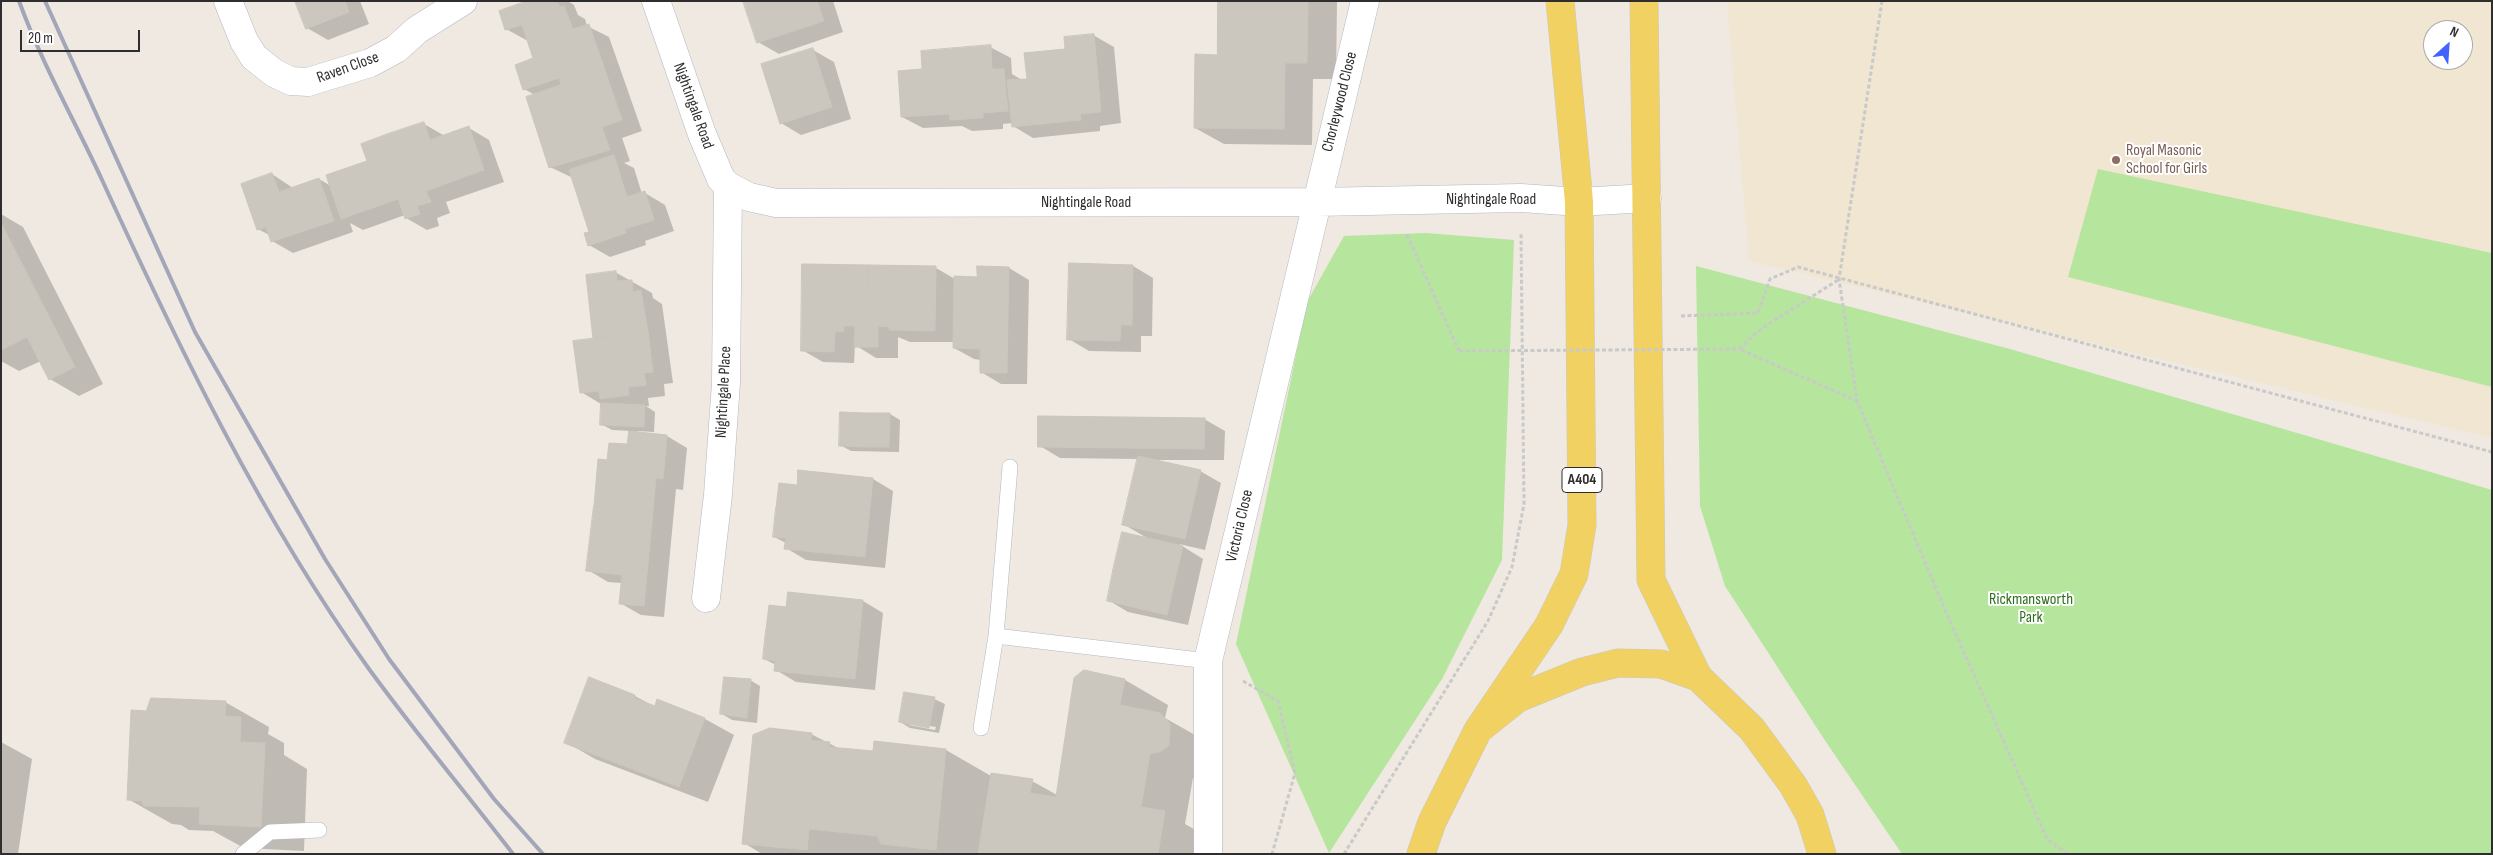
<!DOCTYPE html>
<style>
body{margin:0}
#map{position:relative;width:2493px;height:855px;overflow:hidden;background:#efe9e1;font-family:"Sofia Sans Condensed",sans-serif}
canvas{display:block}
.frame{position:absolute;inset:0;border:2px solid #2e2e2e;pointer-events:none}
.north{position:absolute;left:2423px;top:20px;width:50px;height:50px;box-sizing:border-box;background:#fff;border:1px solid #ababab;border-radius:50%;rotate:26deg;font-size:14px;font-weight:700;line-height:20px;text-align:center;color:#2e2e2e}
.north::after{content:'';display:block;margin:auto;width:18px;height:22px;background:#4264fb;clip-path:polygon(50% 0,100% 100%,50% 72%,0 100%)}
.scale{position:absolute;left:20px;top:30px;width:120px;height:22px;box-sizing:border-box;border:2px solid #2e2e2e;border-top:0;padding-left:6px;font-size:15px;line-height:18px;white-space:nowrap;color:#2e2e2e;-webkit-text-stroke:4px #fff;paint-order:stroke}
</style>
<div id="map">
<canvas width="2493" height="855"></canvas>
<div class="frame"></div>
<div class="north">N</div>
<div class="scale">20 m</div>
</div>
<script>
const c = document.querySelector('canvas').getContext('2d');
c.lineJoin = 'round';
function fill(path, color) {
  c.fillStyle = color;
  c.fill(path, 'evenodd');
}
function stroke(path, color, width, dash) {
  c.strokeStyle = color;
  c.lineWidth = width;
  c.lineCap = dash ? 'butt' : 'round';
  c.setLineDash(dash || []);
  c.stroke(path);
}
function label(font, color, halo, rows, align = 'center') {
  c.font = font + ' "Sofia Sans Condensed",sans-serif';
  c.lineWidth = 4;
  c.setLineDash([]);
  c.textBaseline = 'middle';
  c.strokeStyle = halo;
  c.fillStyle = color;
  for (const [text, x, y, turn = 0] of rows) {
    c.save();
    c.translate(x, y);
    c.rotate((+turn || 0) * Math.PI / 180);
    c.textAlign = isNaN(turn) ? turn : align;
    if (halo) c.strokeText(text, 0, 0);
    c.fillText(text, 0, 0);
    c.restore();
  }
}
const education = new Path2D(`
 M1727 1H2492V438L1749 261ZM2433 30H2463V60H2433Z`);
const green = new Path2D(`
 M2098 169 2492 253V387L2068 277Z
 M1426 233 1514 240 1502 560 1442 679 1329 853 1236 644 1307 302 1344 236Z
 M1696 266 2010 349 2492 490V854H1902L1824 739 1725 586 1700 506Z`);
const shadow = new Path2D(`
 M296 1H360L369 24 328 40 307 28Z
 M531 1H568L574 5 578 15 585 19 587 26 609 37 642 131 622 138 630 161 624 163 634 168 642 194 645 193 665 205 674 231 645 241 646 245 610 257 589 245 591 233 573 178 550 167 535 95 524 89 534 59 528 41 506 29Z
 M745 1H833L843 32 779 54 758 42Z
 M1219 1H1337L1336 79H1313L1312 145 1224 144 1195 128 1218 56Z
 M1093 35 1114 47 1121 123 1100 126V131L1033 138 1013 126V123L1003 124V129L972 131 962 126 923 128 902 117 924 70 990 47 1011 58 1012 74 1022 80H1028L1066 50Z
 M813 50 834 62 851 119 801 135 781 123Z
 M424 124 445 136 469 128 489 140 504 182 446 202 450 213 437 218 439 226 427 230 406 218 405 215 363 230 350 223 353 232 293 253 272 241 271 236 258 229 272 174 293 188 319 179 331 186Z
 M1 214 23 227 103 384 79 396 50 379 41 361 19 371 1 361Z
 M1133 266 1153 278 1152 336H1141V352L1089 351 1069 339Z
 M936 268 955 279 978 278 1009 268 1029 280 1027 384H1001L981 372V360L974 359 954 348V342H910L898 337V358H876L855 345 854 363 823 362 802 350Z
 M615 272 652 293 653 298 662 304 673 383 664 384 665 396 648 398 649 406H646L655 412 654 432 637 431V433L667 436 687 448 683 490 676 489 664 617 641 615 620 603 622 583 608 582 588 570 608 461 628 446 630 431 612 430 601 424V404L581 392 594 340Z
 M890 414 900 420 899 452 851 451 840 445Z
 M1204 419 1225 431 1224 460H1151L1200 471 1221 483 1205 550 1179 544 1203 559 1188 625 1128 612 1108 600 1147 538 1123 524 1138 459 1060 458 1040 446Z
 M799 471 873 479 893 491 885 568 806 560 786 548V543L774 537 798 486Z
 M863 601 883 613 875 690 796 682 776 670V665L764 659 787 608Z
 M1085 671 1125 680 1168 705 1165 718 1204 740 1205 776 1193 778 1185 824 1208 837 1205 854H762L744 843 811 734 840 749 874 753 875 742 946 750 991 776 1032 781 1057 795Z
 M590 678 635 696 655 707 658 701 705 719 734 735 708 802 595 759 566 742Z
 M750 680 760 686 757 723 732 720 722 714Z
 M934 699 945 704 939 733 910 728 900 722ZM909 723 936 727 935 730 909 725Z
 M225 702 269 727 268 734 284 743V755L307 769 304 851 244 848 213 831 189 830 181 825 172 824 128 799 147 712Z
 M1 742 32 759 18 854H1Z`);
const building = new Path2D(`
 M295 1H345L349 12 306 29Z
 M527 1H557L560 7 564 6 573 29 589 24 605 70 561 85 559 78 523 90 515 65 533 58 522 25 505 30 499 11Z
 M743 1H817L824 21 757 43Z
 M1218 1H1308L1307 63H1285L1284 129 1194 128 1195 54 1217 55Z
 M1094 34 1101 112 1080 114 1081 120 1012 127 1007 80 1027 79 1024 53 1065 49 1064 37Z
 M991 45 992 69H1004L1008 111 983 113V118L950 120 949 114 901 117 898 71 922 69 921 51Z
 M813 48 832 107 780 124 761 64Z
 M605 70 622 120 602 127 610 150 549 168 526 97Z
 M424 122 430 140 469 126 484 170 426 191 431 202 417 206 391 133Z
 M391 133 420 214 405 219 398 199 341 219 326 175 367 161 361 144Z
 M614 155 627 197 645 191 654 220 625 229 626 233 588 246 584 233 589 232 569 170Z
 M272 173 279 192 319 178 334 221 271 242 266 227 257 230 241 184Z
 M1 223 75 367 49 380 27 337 1 350Z
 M1069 263 1133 265 1132 325H1121L1120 341 1067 340Z
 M802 264 868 265 867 347H854L855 326H843L844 332 835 331 834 352 801 351Z
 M868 265 936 266 935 331 889 330V327L878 326V347H867Z
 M977 266 1009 267 1007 373H980V349L953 348 954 276 977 277Z
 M616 271 617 281 632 280 633 292 641 290 648 332 593 339 586 275Z
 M648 332 653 372 644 373 646 385 628 387 629 395 600 399 599 391 580 393 573 341Z
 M601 403 645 405 644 427 600 425Z
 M840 412 865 413 864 447 839 446Z
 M865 413H890L889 447H864Z
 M1038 416 1205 418 1204 449 1038 447Z
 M629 431 667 435 663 479 656 478 653 511 594 506 598 459 607 460 609 443 627 444Z
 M1138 456 1201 470 1193 504 1130 490Z
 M798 470 873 478 869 518 776 508 779 483 797 485Z
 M1130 490 1193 504 1185 539 1122 525Z
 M594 506 653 511 644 606 619 604 622 575 586 571Z
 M776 508 869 518 865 557 784 549 786 538 773 537Z
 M1122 532 1183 546 1175 580 1114 566Z
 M1114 566 1175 580 1167 615 1107 601Z
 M788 592 863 600 859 639 766 630 769 605 786 607Z
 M766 630 859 639 855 679 774 671 775 661 763 659Z
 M1084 670 1125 679 1120 705 1160 713 1170 724 1169 745 1162 751 1150 754 1141 807 1165 811 1158 854H978L991 773 1033 779 1030 793 1056 797 1074 678Z
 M589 677 635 695 634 698 655 706 657 699 705 718 679 787 564 743Z
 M724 677 751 679 747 718 720 714Z
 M904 692 935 697 929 728 899 722Z
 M151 698 226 701 225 716 241 717 240 742 265 743 261 827 199 824 200 807 144 806 142 801 127 800 131 710 146 711Z
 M770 728 812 733 811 740 830 742 829 747 873 751 874 741 946 749 936 850 881 844 877 836 809 829 807 850 742 844 753 735Z`);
const path = new Path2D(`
 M1882 1 1839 279 1857 401 1946 612 2047 839 2068 854
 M1407 235 1459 351
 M1838 280 1761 329 1739 349 1857 401
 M1681 316 1758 313 1770 279 1798 267 2492 452
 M1243 681 1278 701 1295 773 1272 854
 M1344 854 1488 621 1512 567 1524 504 1521 234`);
const lane = new Path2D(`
 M996 636 1010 467
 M981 728 996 636 1208 661
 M243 854 270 832 319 830`);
const street = new Path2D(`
 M228 1 244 41 254 57 274 73 291 81 308 82 370 63 396 49 417 30 463 1
 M656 1 702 134 721 179 728 186 749 197 776 203 1316 202 1521 198 1579 202 1647 198
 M706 598 718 495 726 383 728 186
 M1208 854V661L1365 1`);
const primary = new Path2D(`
 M1644 1 1651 580 1698 677
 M1478 730 1549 625 1574 574 1582 525 1579 202 1560 1
 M1421 854 1432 822 1478 730 1518 698 1582 672 1618 663 1661 664 1698 677 1752 729 1793 785 1810 815 1822 854`);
const rail = new Path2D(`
 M19 1C42 64 75 121 103 182 180 350 261 518 369 669 415 732 465 792 513 854
 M45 1 195 332 325 559 389 659 494 799 543 854`);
const pathBridge = new Path2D(`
 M1459 351 1739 349`);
const markers = [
 [2116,160,5,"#8d6e63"]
];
const shields = [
 [1582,480,40]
];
const shieldNames = [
 ["A404",1582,480]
];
const streetNames = [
 ["Raven Close",348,68,-20],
 ["Chorleywood Close",1340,102,-76],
 ["Nightingale Road",693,106,70],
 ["Nightingale Road",1491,200],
 ["Nightingale Road",1086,203],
 ["Nightingale Place",724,392,-87],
 ["Victoria Close",1240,526,-77]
];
const educationNames = [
 ["Royal Masonic",2126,151],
 ["School for Girls",2126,169]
];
const parkNames = [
 ["Rickmansworth",2031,600],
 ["Park",2031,618]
];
fill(education, '#f0e6d1');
fill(green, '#b6e59e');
fill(shadow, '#0003');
fill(building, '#cbc7bf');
stroke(building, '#cbc5ba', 1);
stroke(lane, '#b4b7c1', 16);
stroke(street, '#b4b7c1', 29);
stroke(primary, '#c9c9c9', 29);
stroke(path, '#c9c9c9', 3, [4, 2.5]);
stroke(lane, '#fff', 15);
stroke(street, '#fff', 28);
stroke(primary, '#f2d163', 28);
stroke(rail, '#a3a6b8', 4);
stroke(pathBridge, '#c9c9c9', 3, [4, 2.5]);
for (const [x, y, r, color] of markers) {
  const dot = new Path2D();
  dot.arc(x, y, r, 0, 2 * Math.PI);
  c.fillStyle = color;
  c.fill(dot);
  stroke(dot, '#fff', 2);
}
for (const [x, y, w] of shields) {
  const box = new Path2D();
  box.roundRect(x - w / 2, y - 12.5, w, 25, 4);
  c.fillStyle = '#fff';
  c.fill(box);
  stroke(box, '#2e2e2e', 1);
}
label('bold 15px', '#2e2e2e', null, shieldNames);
label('16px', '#2e2e2e', '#fff', streetNames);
label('16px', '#785e54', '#fff', educationNames, 'left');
label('16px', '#2c6e1b', '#fff', parkNames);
</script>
